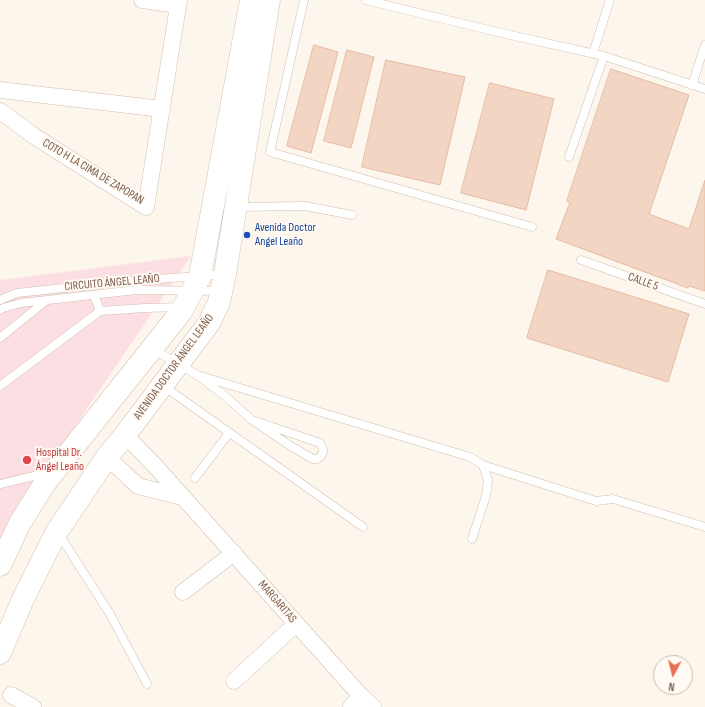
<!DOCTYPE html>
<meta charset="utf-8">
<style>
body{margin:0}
#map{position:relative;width:705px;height:707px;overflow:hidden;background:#fdf6ec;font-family:"Sofia Sans Condensed",sans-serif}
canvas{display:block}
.north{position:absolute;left:653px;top:655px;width:40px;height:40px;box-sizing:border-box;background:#fffaf3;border:1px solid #cabbb1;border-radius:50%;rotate:187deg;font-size:11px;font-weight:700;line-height:16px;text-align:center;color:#7a5c4d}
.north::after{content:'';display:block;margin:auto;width:14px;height:18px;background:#e76f51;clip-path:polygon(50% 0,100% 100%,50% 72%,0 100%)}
</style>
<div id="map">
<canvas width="705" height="707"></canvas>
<div class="north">N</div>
</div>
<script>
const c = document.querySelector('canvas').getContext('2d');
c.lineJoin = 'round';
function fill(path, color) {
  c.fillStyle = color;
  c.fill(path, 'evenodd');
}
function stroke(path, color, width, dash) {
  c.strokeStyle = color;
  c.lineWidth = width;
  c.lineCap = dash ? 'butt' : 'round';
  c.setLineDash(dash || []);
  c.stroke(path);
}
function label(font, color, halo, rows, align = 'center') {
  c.font = font + ' "Sofia Sans Condensed",sans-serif';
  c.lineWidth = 4;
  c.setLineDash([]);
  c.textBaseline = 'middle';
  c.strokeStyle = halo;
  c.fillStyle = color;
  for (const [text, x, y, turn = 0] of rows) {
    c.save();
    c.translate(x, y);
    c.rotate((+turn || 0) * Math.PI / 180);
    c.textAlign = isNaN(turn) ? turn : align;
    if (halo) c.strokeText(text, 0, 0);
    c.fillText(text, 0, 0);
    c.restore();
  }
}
const medical = new Path2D(`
 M191 256 94 398 13 521 0 552V280Z`);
const building = new Path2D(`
 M314 45 338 52 311 153 287 146Z
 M347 50 374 57 351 148 324 141Z
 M386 60 465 77 440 185 362 167Z
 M611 69 689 95 649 214 689 229 705 180V291L689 286 688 288 556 239 570 202 567 201Z
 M490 83 554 99 526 210 461 193Z
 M548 270 689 314 668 382 527 338Z`);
const lane = new Path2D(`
 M304 0 270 152 532 227
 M366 0 497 32 604 56 705 89
 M593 53 610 0
 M692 85 705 45
 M569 157 604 56
 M237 207 305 206 352 215
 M581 260 705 304
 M94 295 100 311
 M0 300 17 293 128 281 200 276 225 274
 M0 310 3 308 21 303 136 290 221 291
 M0 338 47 300
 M153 349 197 375 225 396 252 420 289 445 313 459H317C324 455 325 450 320 443L252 420
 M197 375 470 457 483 465 488 480 486 496 472 539
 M162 385 363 527
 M0 386 100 311 145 308 182 307
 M483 465 596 501 613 499 705 527
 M195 478 229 433
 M0 484 42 474 48 475
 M57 534 62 539 110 614 147 684`);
const street = new Path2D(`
 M142 0 178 5
 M0 90 162 109
 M0 111 34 136 146 207 179 0
 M125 435 157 468 361 696 373 707
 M107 457 138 486 182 497
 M183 592 234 553
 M234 681 296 624
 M11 695 33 707
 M351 707 361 696`);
const secondary = new Path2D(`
 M0 565 20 523 45 483 181 312 200 276 251 0
 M0 653 23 599 56 533 107 457 125 435 209 323 219 302 225 274 269 0`);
const markers = [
 [247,235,4,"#1a4fb4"],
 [27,460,5,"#e0444e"]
];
const streetNames = [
 ["COTO H LA CIMA DE ZAPOPAN",93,172,31],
 ["CALLE 5",643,282,20],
 ["CIRCUITO ÁNGEL LEAÑO",112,283,-5],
 ["AVENIDA DOCTOR ÁNGEL LEAÑO",174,367,-54],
 ["MARGARITAS",277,602,49]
];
const transitNames = [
 ["Avenida Doctor",255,228],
 ["Angel Leaño",255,242]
];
const healthNames = [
 ["Hospital Dr.",36,453],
 ["Ángel Leaño",36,467]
];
fill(medical, '#fbdfe3');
fill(building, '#f3d5c3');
stroke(building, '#e6bba3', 1);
stroke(lane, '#d1beb0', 9);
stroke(street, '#d1beb0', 17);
stroke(secondary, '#d6c0b0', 23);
stroke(lane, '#fff', 8);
stroke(street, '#fff', 16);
stroke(secondary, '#fff', 22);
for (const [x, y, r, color] of markers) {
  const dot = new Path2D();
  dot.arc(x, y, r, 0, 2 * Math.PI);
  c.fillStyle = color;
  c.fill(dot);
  stroke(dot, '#fffaf3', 1.5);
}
label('12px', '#7a5c4d', '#fffaf3', streetNames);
label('12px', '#164399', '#fffaf3', transitNames, 'left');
label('12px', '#be3a42', '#fffaf3', healthNames, 'left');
</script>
